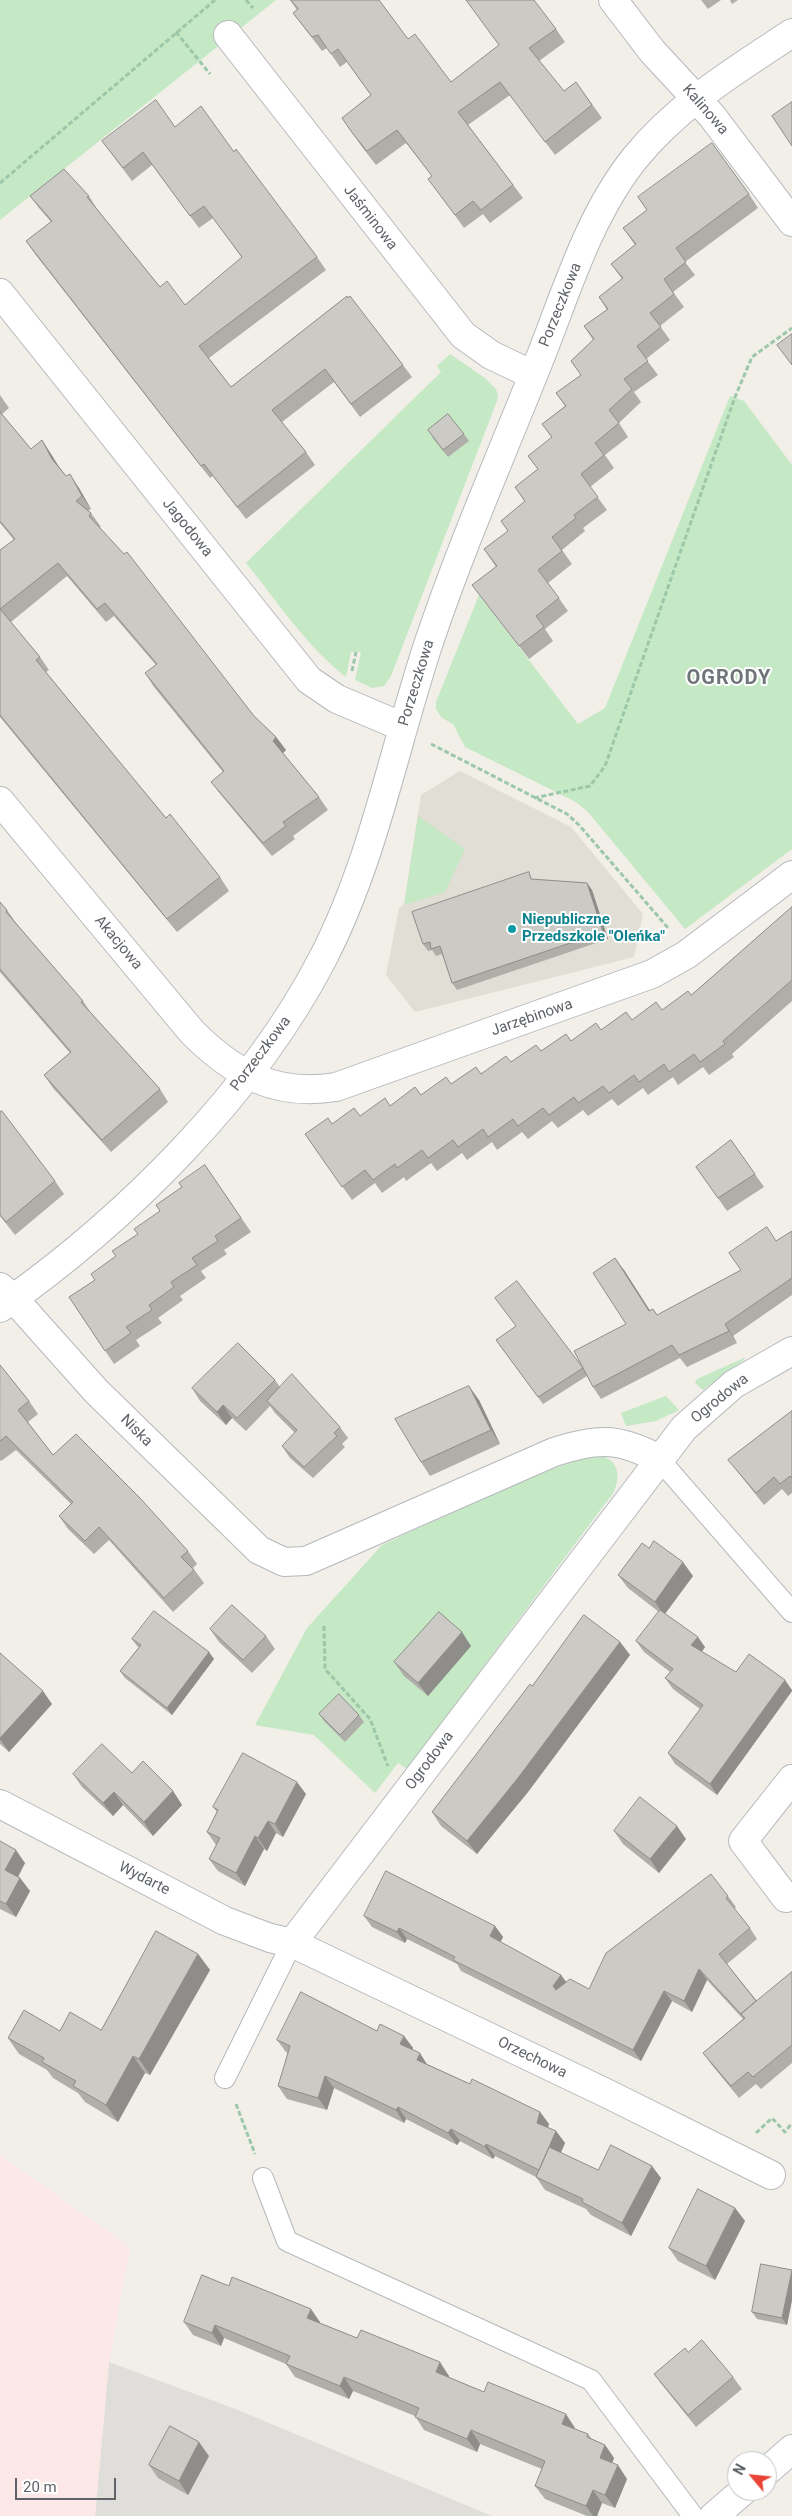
<!DOCTYPE html>
<meta charset="utf-8">
<style>
body{margin:0}
#map{position:relative;width:792px;height:2516px;overflow:hidden;background:#f1efe8;font-family:Roboto,sans-serif}
canvas{display:block}
.north{position:absolute;left:727px;top:2451px;width:50px;height:50px;box-sizing:border-box;background:#fff;border:1px solid #bfc1c3;border-radius:50%;rotate:298deg;font-size:14px;font-weight:700;line-height:20px;text-align:center;color:#5f6368}
.north::after{content:'';display:block;margin:auto;width:18px;height:22px;background:#ea4335;clip-path:polygon(50% 0,100% 100%,50% 72%,0 100%)}
.scale{position:absolute;left:15px;top:2478px;width:101px;height:22px;box-sizing:border-box;border:2px solid #5f6368;border-top:0;padding-left:6px;font-size:15px;line-height:18px;white-space:nowrap;color:#5f6368;-webkit-text-stroke:4px #fff;paint-order:stroke}
</style>
<div id="map">
<canvas width="792" height="2516"></canvas>
<div class="north">N</div>
<div class="scale">20 m</div>
</div>
<script>
const c = document.querySelector('canvas').getContext('2d');
c.lineJoin = 'round';
function fill(path, color) {
  c.fillStyle = color;
  c.fill(path, 'evenodd');
}
function stroke(path, color, width, dash) {
  c.strokeStyle = color;
  c.lineWidth = width;
  c.lineCap = dash ? 'butt' : 'round';
  c.setLineDash(dash || []);
  c.stroke(path);
}
function label(font, color, halo, rows, align = 'center') {
  c.font = font + ' Roboto,sans-serif';
  c.lineWidth = 4;
  c.setLineDash([]);
  c.textBaseline = 'middle';
  c.strokeStyle = halo;
  c.fillStyle = color;
  for (const [text, x, y, turn = 0] of rows) {
    c.save();
    c.translate(x, y);
    c.rotate((+turn || 0) * Math.PI / 180);
    c.textAlign = isNaN(turn) ? turn : align;
    if (halo) c.strokeText(text, 0, 0);
    c.fillText(text, 0, 0);
    c.restore();
  }
}
const industrial = new Path2D(`
 M109 2362 238 2410 492 2516H95Z`);
const education = new Path2D(`
 M460 771 571 827 643 914 634 957 415 1012 386 975 399 908 404 904 421 795Z`);
const medical = new Path2D(`
 M0 2155 130 2247 109 2362 95 2516H0Z`);
const green = new Path2D(`
 M0 0H276L0 220Z
 M450 354 485 378 496 389 498 395 497 401 391 676 384 686 372 688 355 680 361 652H351L346 677C307 647 277 601 246 563L441 372 437 366Z
 M730 396 744 401 792 465V849L685 929 588 812 576 802 465 747 453 724 442 718 436 709V702L479 595 578 724 605 708Z
 M418 816 465 849 445 892 404 905Z
 M744 1358 745 1359 703 1390 695 1383 697 1379Z
 M666 1396 679 1410 656 1421 626 1426 621 1413Z
 M602 1456C619 1461 621 1478 613 1493L407 1769 398 1763 375 1793 314 1735 255 1725 307 1628 382 1545 527 1478 585 1457Z`);
const path = new Path2D(`
 M246 0 253 8
 M176 32 210 74
 M0 183 215 0
 M352 671 356 652
 M431 744 567 814 579 825 669 929
 M534 798 590 786 605 766 735 397 752 357 792 328
 M324 1626 325 1669 370 1719 388 1766
 M236 2104 255 2154
 M756 2133 772 2118 785 2132 792 2123`);
const lane = new Path2D(`
 M659 1459 792 1612
 M225 2078 292 1943
 M263 2178 287 2241 591 2380 693 2516`);
const street = new Path2D(`
 M613 0 652 51 712 116 792 222
 M228 35 463 335 491 355 533 375
 M0 293 309 680 337 699 403 727
 M0 801 192 1032C234 1074 276 1097 336 1087L652 974 686 955 792 875
 M0 1287 14 1299 96 1391 259 1550 284 1562 306 1561 554 1452C597 1438 618 1437 659 1459
 M0 1308C124 1221 253 1094 323 958 374 859 394 747 429 642 462 544 504 449 542 353 568 287 590 214 635 158 678 105 736 70 792 33
 M0 1804 225 1921 270 1938 292 1943 608 2094 771 2175
 M786 1898 743 1841 792 1779
 M292 1943 684 1428 734 1384 792 1351`);
const secondary = new Path2D(`
 M767 2471 792 2449
 M714 2516 743 2491`);
const wall = new Path2D(`
 M290 0 408 39 451 82 556 29 565 42 539 61 564 91 576 82 602 118 555 155 510 95 468 125 523 198 490 223 483 214 464 228 438 192 432 176 406 143 376 165 362 147 342 118 371 95 347 62 340 67 327 48 322 51 293 13 297 10Z
 M701 0H721L708 9Z
 M730 0H738L732 4Z
 M175 127 234 152 317 257 326 270 209 358 231 387 347 296 403 365 412 377 360 417 334 382 282 422 306 452 315 465 246 519 213 476 210 478 35 254 26 241 51 222 39 208 30 196H89L97 209 160 287 185 305 242 258 213 218 199 228 152 165 132 181 102 141Z
 M749 194 758 208 685 262 695 275 673 292 684 307 660 326 670 340 646 359 658 375 634 392 641 402 619 423 628 437 605 455 614 468 590 487 607 510 583 528 585 531 562 550 572 564 548 583 568 611 545 629 553 641 529 659 482 598 472 585 496 567 484 549 508 531 501 521 525 502 515 487 538 469 528 456 552 438 542 424 565 406 556 393 581 375 571 361 593 340 584 326 607 310 599 297 622 279 611 264 635 245 623 228 647 210 638 197Z
 M0 395 9 408 2 414 31 449 42 440 58 465 66 476 79 488 91 509 88 511 91 513 101 527 99 528 254 716 276 737 286 750 283 753 319 797 328 810 293 836 295 839 272 856 221 795 211 782 223 772 154 687 145 673 156 665 114 616 106 622 67 576 11 622 40 657 49 670 46 672 166 818 220 877 229 891 177 932 0 717V550L14 540 0 523Z
 M464 434 469 441 448 457 432 437Z
 M534 880 587 883 592 890 608 939 457 990 452 983 442 954 436 956 432 950 428 951 423 944Z
 M0 902 7 910 16 923 83 1001 91 1013 160 1089 168 1102 111 1152 53 1088 44 1075 70 1053 0 972Z
 M792 907V1001L732 1054 734 1057 709 1075 703 1067 678 1085 673 1077 648 1095 643 1088 618 1106 612 1099 588 1116 583 1110 558 1128 552 1121 528 1139 522 1132 497 1150 492 1142 467 1160 462 1153 437 1171 431 1163 406 1181 404 1177 382 1193 375 1183 352 1200 305 1134 332 1124 360 1116 421 1095 601 1030 662 1010 691 995Z
 M0 1112 55 1181 64 1194 15 1235 0 1216Z
 M731 1140 764 1187 727 1211 696 1167Z
 M205 1165 251 1232 224 1250 227 1254 201 1271 206 1278 180 1296 183 1300 158 1318 162 1323 136 1340 140 1346 114 1364 69 1297 95 1280 160 1211 182 1187Z
 M792 1231V1295L733 1336 737 1343 687 1367 680 1358 601 1399 593 1387 587 1376 543 1404 496 1340 516 1326 583 1368 626 1324 624 1270 650 1311 658 1315 741 1270 776 1241Z
 M0 1365 29 1401 38 1414 28 1422 53 1455 188 1551 197 1564 193 1568 204 1583 173 1612 109 1540 94 1554 68 1529 59 1516 71 1504 16 1450 1 1461 0 1460Z
 M275 1380 280 1387 340 1427 348 1438 342 1444 345 1447 313 1478 290 1458 282 1446 295 1433 275 1413 270 1406 246 1431 232 1418 226 1425 200 1401 192 1388Z
 M479 1400 500 1444 430 1476 421 1462Z
 M792 1411V1493L788 1496 782 1489 764 1505 737 1471 728 1460Z
 M618 1575 693 1576 665 1614 705 1647 702 1652 736 1672 792 1690V1691L717 1795 675 1764 668 1753 700 1709 673 1689 665 1678 670 1672 644 1652 636 1641 659 1612 628 1588Z
 M210 1629 266 1636 275 1649 252 1673 219 1642Z
 M132 1639 214 1659 172 1715 125 1678 120 1671 139 1647 137 1646Z
 M620 1642 630 1655 528 1792 477 1854 441 1826 432 1812 532 1686Z
 M471 1646 428 1696 404 1676 394 1662Z
 M0 1653 52 1704 9 1752 0 1744Z
 M319 1714 359 1715 364 1722 345 1742 324 1721Z
 M132 1773 173 1791 182 1805 153 1836 123 1805 113 1816 82 1787 73 1774Z
 M306 1794 283 1837 276 1833 267 1851 264 1849 245 1886 218 1871 209 1859 216 1845 207 1832 217 1812 213 1807Z
 M614 1831 686 1839 659 1873 623 1844Z
 M0 1841 25 1863 18 1876 20 1878 30 1891 16 1917 0 1909Z
 M728 1896 736 1907 734 1909 750 1928 757 1939 727 1964 757 2001 792 1972V2063L761 2089 756 2084 739 2098 711 2064 703 2053 743 2019 707 1980 692 2012 672 2001 641 2061 461 1971 457 1964 407 1939 405 1943 372 1927 364 1916 495 1926 503 1937 500 1942 561 1975 566 1982 589 1989Z
 M198 1954 210 1970 150 2075 145 2073 118 2122 85 2102 78 2093 53 2078 47 2070 19 2054 8 2038 60 2031 101 2030Z
 M377 2031 404 2036 413 2048 412 2050 427 2064 470 2084 540 2112 549 2124 548 2127 556 2131 565 2143 561 2153 598 2170 661 2178 631 2236 591 2215 586 2209 545 2190 536 2177 495 2156 493 2159 460 2141 457 2145 406 2119 404 2123 334 2088 327 2110 287 2099 278 2086 288 2053 286 2052 277 2040Z
 M735 2208 745 2221 715 2280 678 2261 669 2248Z
 M792 2270V2300L787 2325 757 2319 752 2312Z
 M229 2286 320 2322V2323L449 2376V2377L484 2392 575 2428V2429L588 2434 592 2439 605 2445 614 2458 612 2463 627 2479 615 2508 602 2503 597 2516H587L545 2499 535 2486 542 2469 480 2444 477 2452 424 2430 415 2416 353 2391 349 2399 295 2377 286 2364 224 2338 221 2346 193 2335 184 2322Z
 M688 2352 733 2377 742 2389 696 2427 663 2386 654 2374Z
 M209 2456 188 2495 158 2478 149 2465Z`);
const shadedWall = new Path2D(`
 M42 440 51 454 62 472 52 459Z
 M70 474 79 488 91 509 82 496Z
 M276 737 286 750 282 754 273 741Z
 M587 883 592 890 608 939 603 932Z
 M615 1258 624 1270 658 1323 649 1311Z
 M725 1324 733 1336 737 1343 729 1331Z
 M469 1386 479 1400 500 1444 491 1430Z
 M223 1405 232 1418 226 1425 217 1412Z
 M683 1562 693 1576 664 1615 655 1602Z
 M462 1632 471 1646 428 1696 418 1683Z
 M698 1637 705 1647 698 1656 691 1645Z
 M620 1642 630 1655 528 1792 477 1854 467 1841Z
 M209 1652 214 1659 172 1715 167 1708Z
 M785 1680 792 1690V1691L717 1795 710 1784Z
 M43 1691 52 1704 9 1752 0 1739V1738Z
 M297 1782 306 1794 283 1837 275 1824Z
 M173 1791 182 1805 153 1836 144 1822Z
 M114 1792 123 1805 113 1816 103 1803Z
 M268 1821 276 1833 267 1851 258 1838Z
 M677 1826 686 1839 659 1873 650 1859Z
 M255 1836 264 1849 245 1886 236 1873Z
 M16 1850 25 1863 15 1883 5 1870Z
 M20 1878 30 1891 16 1917 6 1904Z
 M495 1926 503 1937 498 1947 490 1936Z
 M399 1928 407 1939 405 1943 397 1932Z
 M198 1954 210 1970 150 2075 139 2059Z
 M699 1969 707 1980 692 2012 684 2001Z
 M561 1975 569 1986 560 1997 553 1986Z
 M664 1991 672 2001 641 2061 633 2050Z
 M404 2036 413 2048 409 2057 400 2044Z
 M420 2053 428 2066 417 2060Z
 M133 2056 145 2073 118 2122 106 2105Z
 M325 2076 334 2088 327 2110 318 2098Z
 M398 2107 406 2119 404 2123 396 2110Z
 M540 2112 549 2124 545 2135 537 2123Z
 M451 2129 460 2141 457 2145 448 2133Z
 M556 2131 565 2143 547 2182 539 2170Z
 M486 2144 495 2156 493 2159 485 2147Z
 M652 2166 661 2178 631 2236 622 2223Z
 M735 2208 745 2221 715 2280 706 2266Z
 M792 2270V2300L787 2325 782 2318Z
 M311 2309 320 2322 317 2331 307 2318Z
 M215 2325 224 2338 221 2346 212 2333Z
 M440 2362 449 2376 446 2385 436 2372Z
 M344 2377 353 2391 349 2399 340 2386Z
 M566 2414 575 2428 572 2437 562 2424Z
 M471 2430 480 2444 477 2452 467 2439Z
 M199 2442 209 2456 188 2495 179 2481Z
 M605 2445 614 2458 609 2471 600 2458Z
 M618 2465 627 2479 615 2508 605 2495Z
 M593 2490 602 2503 597 2516H593L586 2506Z`);
const building = new Path2D(`
 M291 0H379L408 39 415 34 451 82 499 45 466 0H534L556 29 529 48 564 91 576 82 592 105 545 142 500 82 458 112 513 185 481 210 473 201 455 215 428 179 432 176 397 130 367 151 353 134 342 118 371 95 338 49 331 54 318 35 312 37 293 13 298 9Z
 M156 100 175 127 201 106 234 152 236 149 317 257 199 346 231 387 347 296 348 298 350 296 403 365 351 404 325 369 272 410 306 452 237 507 204 464 201 466 26 241 52 221 30 196 64 169 89 196 87 197 160 287 167 281 185 305 242 257 204 206 190 216 143 152 123 168 102 141Z
 M792 102V146L772 116Z
 M712 143 749 194 676 248 686 262 664 279 674 294 650 313 661 327 637 346 648 361 624 379 632 389 609 410 619 423 595 443 604 455 581 474 598 497 574 515 576 518 552 537 562 551 538 570 559 598 536 616 544 627 519 646 472 585 497 566 484 549 508 531 501 521 525 501 515 487 538 469 528 456 552 437 542 424 566 406 556 393 581 375 571 361 594 339 584 326 608 309 599 297 623 278 611 264 636 244 623 228 647 210 638 197Z
 M792 334V365L777 345Z
 M0 412 31 449 42 440 52 459 66 476 70 474 82 496 76 501 91 513 89 516 124 554 127 552 254 716 276 737 273 741 319 797 283 822 286 826 263 843 211 782 224 771 145 673 157 664 105 603 97 609 58 563 0 609 40 657 36 660 71 703 166 818 170 814 220 877 167 919 0 715V550L15 539 0 521Z
 M448 414 464 434 443 450 428 430Z
 M529 872 531 879 587 883 603 932 452 983 440 946 431 949 430 942 423 944 412 912Z
 M0 902 7 910 6 912 83 1001 81 1002 160 1089 102 1140 44 1075 71 1052 0 969Z
 M792 907V980L723 1041 725 1044 700 1062 694 1054 669 1072 664 1064 639 1082 634 1075 609 1093 603 1086 578 1103 574 1097 549 1115 543 1108 518 1126 513 1119 488 1137 483 1129 458 1147 453 1140 428 1158 422 1150 397 1168 395 1164 373 1180 365 1170 342 1187 305 1134 328 1118 332 1124 354 1108 360 1116 385 1098 390 1106 415 1087 421 1095 446 1077 451 1084 476 1067 481 1074 506 1056 511 1062 536 1045 541 1051 566 1034 571 1041 596 1023 601 1030 626 1012 632 1020 656 1002 662 1010 688 991 691 995Z
 M2 1111 55 1181 6 1222 0 1215V1112Z
 M731 1140 755 1174 718 1198 696 1167Z
 M205 1165 241 1218 215 1236 218 1241 192 1258 197 1265 171 1282 174 1287 149 1305 152 1310 126 1327 131 1333 105 1351 69 1297 95 1280 91 1274 116 1256 112 1251 138 1234 134 1229 160 1211 156 1205 182 1187 179 1183Z
 M767 1227 776 1241 792 1231V1278L725 1324 729 1331 679 1355 672 1345 593 1387 574 1351 626 1324 593 1273 615 1258 649 1311 653 1309 657 1315 741 1270 729 1253Z
 M517 1281 583 1368 538 1397 496 1340 516 1326 495 1298Z
 M238 1343 275 1380 237 1418 223 1405 217 1412 192 1388Z
 M0 1365 29 1401 18 1410 53 1455 76 1434 140 1498 188 1551 181 1557 194 1570 164 1598 99 1527 85 1541 59 1516 73 1502 6 1436 0 1441Z
 M292 1374 340 1427 334 1433 337 1436 304 1467 282 1446 297 1430 267 1401Z
 M469 1386 491 1430 421 1462 395 1419Z
 M792 1411V1478L790 1476 780 1484 774 1477 756 1493 728 1460Z
 M654 1541 683 1562 655 1602 618 1575 642 1543 649 1548Z
 M232 1605 266 1636 243 1660 210 1629Z
 M660 1610 698 1637 691 1645 736 1672 749 1654 785 1680 710 1784 668 1753 703 1705 665 1678 673 1669 636 1641Z
 M154 1611 209 1652 167 1708 120 1671 141 1645 132 1639Z
 M439 1612 462 1632 418 1683 394 1662Z
 M584 1615 620 1642 518 1778 467 1841 432 1812 530 1684 532 1686Z
 M0 1653 43 1691 0 1738Z
 M339 1694 359 1715 340 1735 319 1714Z
 M102 1744 132 1773 143 1761 173 1791 144 1822 114 1792 103 1803 73 1774Z
 M243 1753 297 1782 275 1824 268 1821 258 1838 255 1836 236 1873 209 1859 220 1838 207 1832 218 1810 213 1807Z
 M640 1797 677 1826 650 1859 614 1831Z
 M0 1841 16 1850 5 1870 20 1878 6 1904 0 1901Z
 M386 1871 495 1926 490 1936 561 1975 553 1986 556 1990 570 1979 589 1989 606 1953 711 1874 728 1896 726 1898 750 1928 719 1954 756 2001 741 2014 699 1969 684 2001 664 1991 633 2050 453 1960 455 1957 399 1928 397 1932 364 1916Z
 M156 1931 198 1954 139 2059 133 2056 106 2105 73 2086 76 2081 42 2062 44 2058 8 2038 24 2010 60 2031 70 2012 101 2030Z
 M792 1972V2045L753 2077 748 2072 731 2086 703 2053 745 2018 741 2014Z
 M301 1992 377 2031 380 2024 404 2036 400 2044 420 2053 417 2060 470 2084 472 2079 540 2112 537 2123 556 2131 539 2170 486 2144 485 2147 451 2129 448 2133 398 2107 396 2110 325 2076 318 2098 278 2086 290 2046 277 2040Z
 M611 2145 652 2166 622 2223 582 2202 583 2199 536 2177 549 2147 598 2170Z
 M698 2189 735 2208 706 2266 669 2248Z
 M761 2264 792 2270 782 2318 752 2312Z
 M202 2275 229 2286 232 2277 311 2309 307 2318 357 2338 361 2330 440 2362 436 2372 484 2392 488 2382 566 2414 562 2424 588 2434 587 2437 605 2445 600 2458 618 2465 605 2495 593 2490 586 2506 535 2486 545 2461 471 2430 467 2439 415 2417 419 2408 344 2377 340 2386 286 2364 290 2356 215 2325 212 2333 184 2322Z
 M702 2340 733 2377 688 2415 654 2374 685 2348 688 2352Z
 M170 2426 199 2442 179 2481 149 2465Z`);
const markers = [
 [512,929,5,"#0f9aa8"]
];
const streetNames = [
 ["Kalinowa",705,110,49],
 ["Jaśminowa",370,218,52],
 ["Porzeczkowa",561,305,-68],
 ["Jagodowa",187,528,51],
 ["Porzeczkowa",417,683,-73],
 ["Akacjowa",118,943,50],
 ["Jarzębinowa",532,1018,-19],
 ["Porzeczkowa",261,1054,-53],
 ["Ogrodowa",720,1399,-39],
 ["Niska",136,1431,45],
 ["Ogrodowa",430,1761,-53],
 ["Wydarte",144,1879,27],
 ["Orzechowa",532,2058,26]
];
const cultureNames = [
 ["Niepubliczne",522,920],
 ["Przedszkole \"Oleńka\"",522,937]
];
const districtNames = [
 ["OGRODY",729,679]
];
fill(industrial, '#e0deda');
fill(education, '#e1ded6');
fill(medical, '#fce8e6');
fill(green, '#c5e8c5');
stroke(lane, '#b5b8bc', 22);
stroke(street, '#b5b8bc', 30);
stroke(secondary, '#b6babf', 30);
stroke(path, '#9cc7a9', 3, [5, 2.5]);
stroke(lane, '#fff', 20);
stroke(street, '#fff', 28);
stroke(secondary, '#fff', 28);
fill(wall, '#afaea9');
fill(shadedWall, '#8f8d8a');
fill(building, '#cccac5');
stroke(building, '#8f8d8a', 1);
for (const [x, y, r, color] of markers) {
  const dot = new Path2D();
  dot.arc(x, y, r, 0, 2 * Math.PI);
  c.fillStyle = color;
  c.fill(dot);
  stroke(dot, '#fff', 2);
}
label('15px', '#5f6368', '#fff', streetNames);
label('bold 15px', '#0d838f', '#fff', cultureNames, 'left');
c.letterSpacing = '1px';
label('bold 20px', '#70757a', '#fff', districtNames);
c.letterSpacing = '0px';
</script>
